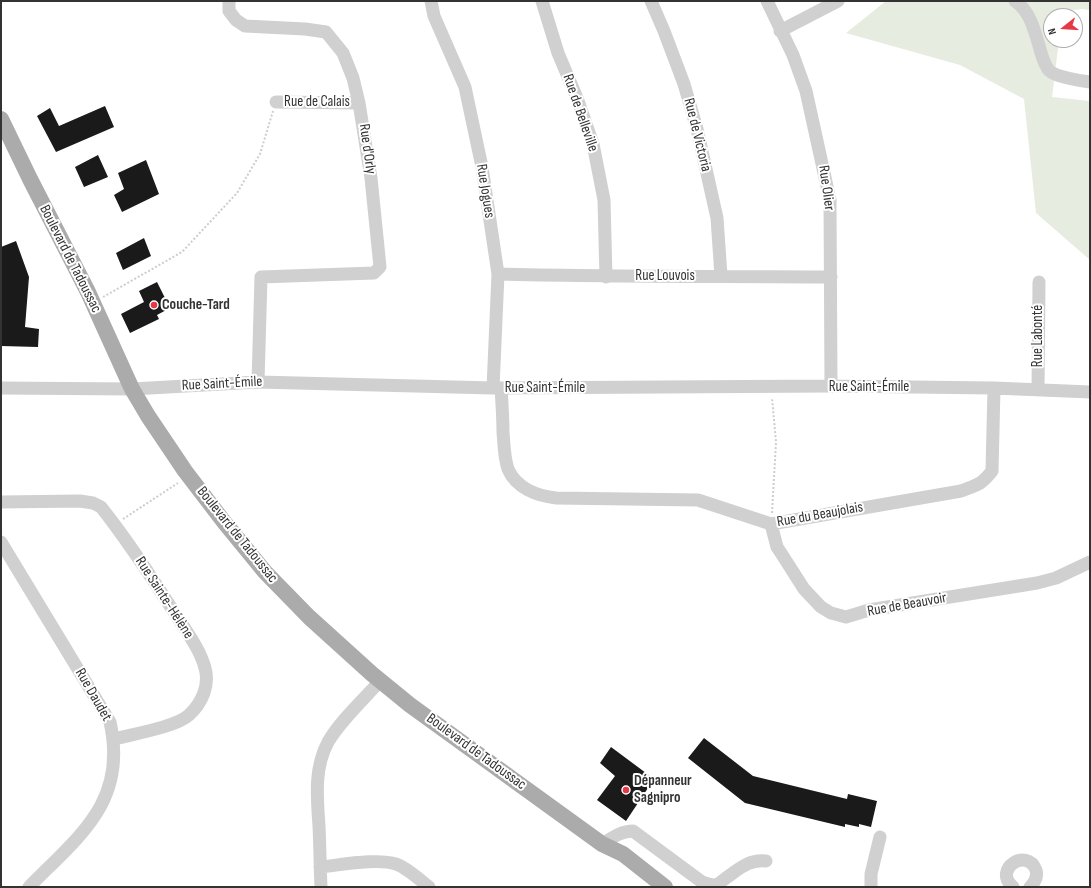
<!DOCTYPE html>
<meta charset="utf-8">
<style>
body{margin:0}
#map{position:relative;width:1091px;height:888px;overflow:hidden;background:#fff;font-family:"Sofia Sans Condensed",sans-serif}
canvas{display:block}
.frame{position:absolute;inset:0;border:2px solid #333;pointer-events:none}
.north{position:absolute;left:1043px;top:8px;width:40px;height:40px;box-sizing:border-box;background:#fff;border:1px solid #adadad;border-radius:50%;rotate:253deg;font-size:11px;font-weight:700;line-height:16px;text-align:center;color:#333}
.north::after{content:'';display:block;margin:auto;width:14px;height:18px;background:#e63946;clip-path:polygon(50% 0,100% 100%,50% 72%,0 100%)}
</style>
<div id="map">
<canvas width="1091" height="888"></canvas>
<div class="frame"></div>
<div class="north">N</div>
</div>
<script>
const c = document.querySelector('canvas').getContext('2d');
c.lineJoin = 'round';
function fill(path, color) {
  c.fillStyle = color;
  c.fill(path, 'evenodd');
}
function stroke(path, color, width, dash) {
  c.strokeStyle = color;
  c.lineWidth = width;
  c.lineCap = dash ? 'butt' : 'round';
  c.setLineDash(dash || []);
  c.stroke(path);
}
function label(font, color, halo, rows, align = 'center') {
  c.font = font + ' "Sofia Sans Condensed",sans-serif';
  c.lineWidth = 4;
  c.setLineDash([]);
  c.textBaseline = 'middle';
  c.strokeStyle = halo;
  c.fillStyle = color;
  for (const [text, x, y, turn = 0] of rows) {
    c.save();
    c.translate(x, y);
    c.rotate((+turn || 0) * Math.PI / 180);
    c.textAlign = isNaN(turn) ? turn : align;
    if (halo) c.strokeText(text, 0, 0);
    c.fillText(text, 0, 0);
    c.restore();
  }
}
const green = new Path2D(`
 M886 1H1090V10L1082 9 1067 11 1062 16H1051V40H1059L1052 97 1090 101V260L1036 213 1024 99 960 65 846 33Z`);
const building = new Path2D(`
 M105 106 114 127 56 152 37 116 50 108 59 126Z
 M98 155 108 177 84 187 75 167Z
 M146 160 159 194 122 212 114 195 124 189 118 173Z
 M144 238 151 256 123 270 116 253Z
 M16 241 29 277 25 327 39 329 38 347 1 346V247Z
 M157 282 170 308 157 315 159 319 130 333 121 314 144 302 139 291Z
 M704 738 753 776 847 799 848 794 877 801 871 827 859 824V827L845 824V827L745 803 688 758Z
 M611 747 654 779 626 821 597 800 615 776 600 763Z`);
const path = new Path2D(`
 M103 297 182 252 237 193 260 154 273 111
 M772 513 776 442 772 398
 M123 519 178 483`);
const minor = new Path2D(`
 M229 1V11L236 20 245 26 305 29 326 32 343 53 353 78 359 103 371 178 380 267 374 273 261 277 258 382
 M431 1 434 16 465 87 482 167 498 274 493 388
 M542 1 558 53 577 98 593 144 604 200 606 277
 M651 1 664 31 684 84 697 129 717 218 721 276
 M767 1 793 55 806 91 830 200 831 386
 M1015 1C1032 12 1036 37 1042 56 1044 61 1046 69 1051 72 1058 77 1081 81 1090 82
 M780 31 838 1
 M276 102 359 103
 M498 274C609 277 720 276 831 277
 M1 388 132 389 258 382 493 388 831 386 994 388 1090 392
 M501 388C502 403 503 417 503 432 504 444 504 457 508 469 516 488 537 496 556 498L698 500 771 524 961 491C977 485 981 485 992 471L994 388
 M1038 390 1039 282
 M1 502 80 501 93 503 101 507C128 541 152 578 176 615 186 631 200 649 205 668 210 685 202 703 189 715 176 727 133 734 114 739
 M771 524 777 547 781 553 804 589 821 607 831 613 846 617 869 610 1037 583 1056 578 1090 562
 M1 542 110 722C128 802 79 836 29 887
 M602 844C612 838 621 831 633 831L702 882C706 883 710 885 715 885 719 884 722 881 726 878 739 869 749 859 766 861
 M320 867C341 865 377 858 396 864 406 867 420 880 429 887
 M321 887C320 867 320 846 319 826 317 797 314 768 328 742 340 721 364 699 380 681
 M871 887V874L880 837
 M1013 887C992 869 1027 847 1036 870 1038 877 1035 882 1030 887`);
const major = new Path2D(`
 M1 119 30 179 88 292 132 389 148 416 185 471 224 522 265 572 309 617 372 674 410 705 602 844 623 854 665 887`);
const markers = [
 [154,305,4,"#e63946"],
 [626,790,4,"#e63946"]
];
const streetNames = [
 ["Rue de Calais",317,102],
 ["Rue de Belleville",580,113,71],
 ["Rue de Victoria",697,135,76],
 ["Rue d'Orly",367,149,82],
 ["Rue Olier",826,188,82],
 ["Rue Jogues",485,191,81],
 ["Boulevard de Tadoussac",70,259,63],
 ["Rue Louvois",665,276],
 ["Rue Labonté",1038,336,-90],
 ["Rue Saint-Émile",222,384,-3],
 ["Rue Saint-Émile",869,387],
 ["Rue Saint-Émile",545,388],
 ["Rue du Beaujolais",820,515,-10],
 ["Boulevard de Tadoussac",237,535,51],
 ["Rue Sainte-Hélène",164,598,57],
 ["Rue de Beauvoir",907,605,-10],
 ["Rue Daudet",93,695,60],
 ["Boulevard de Tadoussac",476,752,36]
];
const poiNames = [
 ["Couche-Tard",162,305],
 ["Dépanneur",634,781],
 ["Sagnipro",634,798]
];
fill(green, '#e6ecdf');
fill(building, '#1a1a1a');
stroke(path, '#cdcdcd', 2, [2, 2]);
stroke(minor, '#d0d0d0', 13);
stroke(major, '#ababab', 16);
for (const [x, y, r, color] of markers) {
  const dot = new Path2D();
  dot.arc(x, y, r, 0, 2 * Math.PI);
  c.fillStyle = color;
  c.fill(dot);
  stroke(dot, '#fff', 1.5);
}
label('15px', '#333', '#fff', streetNames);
label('bold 15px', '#333', '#fff', poiNames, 'left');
</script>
